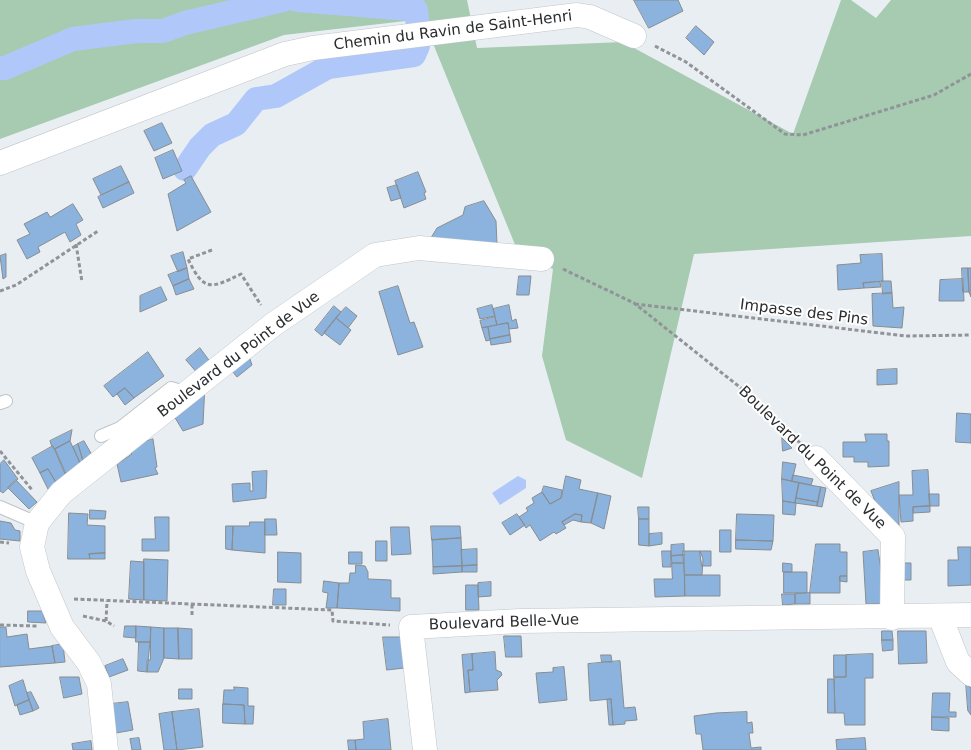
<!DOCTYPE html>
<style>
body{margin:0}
canvas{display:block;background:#e9eef3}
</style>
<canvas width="971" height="750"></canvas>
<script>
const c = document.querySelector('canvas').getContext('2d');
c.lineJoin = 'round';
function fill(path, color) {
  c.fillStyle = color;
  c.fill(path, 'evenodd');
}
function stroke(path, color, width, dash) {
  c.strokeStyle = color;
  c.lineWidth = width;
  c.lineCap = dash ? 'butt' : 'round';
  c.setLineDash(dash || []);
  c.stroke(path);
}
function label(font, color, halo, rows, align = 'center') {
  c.font = font + ' "DejaVu Sans",sans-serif';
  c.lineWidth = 4;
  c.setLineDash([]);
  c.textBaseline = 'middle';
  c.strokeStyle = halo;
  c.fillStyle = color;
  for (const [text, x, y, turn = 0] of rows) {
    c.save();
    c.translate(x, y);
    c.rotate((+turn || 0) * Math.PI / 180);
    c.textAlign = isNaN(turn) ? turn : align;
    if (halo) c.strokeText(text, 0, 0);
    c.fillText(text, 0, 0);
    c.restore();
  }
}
const green = new Path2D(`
 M0 0H467L477 48 623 42 793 134 841 0H851L876 18 891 0H971V236L694 254 642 478 566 440 542 356 553 269 518 252 423 19 284 35 0 139Z`);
const water = new Path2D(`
 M518 476 526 480V488L500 505 492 493Z`);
const canal = new Path2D(`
 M297 0 410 9 416 10 417 20
 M0 68H5L73 39 136 31H163L185 23 283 0
 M185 169 200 147 212 135 236 124 256 99 276 96 328 67 414 55 418 46`);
const building = new Path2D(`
 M634 0H678L683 11 649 28Z
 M696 26 714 42 704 55 686 38Z
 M162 123 172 143 154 151 144 131Z
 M173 150 182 171 163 179 155 158Z
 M121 166 129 182 101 195 93 179Z
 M418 172 426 192 424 193 426 199 404 208 395 181Z
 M191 176 211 212 177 231 168 194 186 183 184 180Z
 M129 182 134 193 103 208 98 197Z
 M397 185 401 198 391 201 387 188Z
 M484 201 496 221 497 244 429 241 437 228 463 215 465 207Z
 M73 204 83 220 76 224 81 235 70 242 65 232 38 247 40 252 27 259 17 240 30 234 24 224 47 212 50 217Z
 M183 252 187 268 178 272 171 256Z
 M6 254V277L3 279 0 256Z
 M882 254 883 281 863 283 864 288 838 290 837 265 861 263 860 255Z
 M187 268 189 279 173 286 168 275Z
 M962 268H968L969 292H963Z
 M968 268H971V297L969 292Z
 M519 276H531L529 295H517Z
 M189 279 194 289 176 295 173 286Z
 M963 279 964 301H939L940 280Z
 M882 281H891L892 293 883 294Z
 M880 282 881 287 864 288 863 283Z
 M398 286 410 323 414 322 423 347 398 355 379 292Z
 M161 287 167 300 140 312V296Z
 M892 293 893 308 904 307 902 328 873 326 872 294Z
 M492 305 495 316 480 319 477 309Z
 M509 305 512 321 516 319 518 328 509 329 508 323 497 325 493 309Z
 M334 306 341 312 322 336 315 330Z
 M346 307 357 316 348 328 336 318Z
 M495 317 497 325 482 328 480 321Z
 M336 318 351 330 340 345 324 333Z
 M508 323 510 335 490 339 488 327Z
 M488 327 490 340 486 341 482 328Z
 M510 335 511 342 491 345 490 339Z
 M200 348 211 363 198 374 186 360Z
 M247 350 252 365 237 377 228 366Z
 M148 352 164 376 134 398 125 388 113 397 104 386Z
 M897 369V384L877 385V370Z
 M205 384 203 424 183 431 171 411Z
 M125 388 134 398 125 405 117 394Z
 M957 413 971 414V443L956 442Z
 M72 430 70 441 55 449 52 447 50 441Z
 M865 434H887V441H889V466L868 467V462H854V457H843V442H866Z
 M782 438 792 448 783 451Z
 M153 439 157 467 155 468 158 474 121 482 117 464 132 454 127 449Z
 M70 441 80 463 66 474 55 449Z
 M84 441 92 455 83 461 78 444Z
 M78 444 83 461 80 463 73 447Z
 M53 446 66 476 57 484 48 469 40 473 32 458Z
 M4 460 18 479 3 493 0 491V464Z
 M783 462 796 464 792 481 782 479Z
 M48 469 57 484 49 491 40 473Z
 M928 470 930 506 913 507V521L901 522 899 495H913L912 471Z
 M267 471 266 498 233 502 232 484 250 483V491H253L252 472Z
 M793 475 813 479 811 485 792 481Z
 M566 476 581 480 579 489 598 493 591 523 581 522 582 515 575 514 562 522 566 528 556 534 554 532 540 541 530 525 526 528 519 517 528 511 526 508 534 503 532 498 542 492 550 504 561 498Z
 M782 479 799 483 795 503 783 501Z
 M16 480 37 502 29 509 8 488Z
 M899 482V526L894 528 876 504 871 491Z
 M799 483 821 487 818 502 796 498Z
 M544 486 562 490 561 498 550 504 542 492Z
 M821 487 826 488 822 507 817 506Z
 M598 493 611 496 604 529 591 523Z
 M929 494H939V506H930Z
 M796 498 818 502 817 506 795 503Z
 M783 501 796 503 795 515 783 514Z
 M930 506V512L913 513V507Z
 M638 507H649V519H639Z
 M90 510 106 511 105 519H90Z
 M69 513 88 514 87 525 105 526V553L89 554 90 559H68Z
 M517 514 525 525 510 535 502 523Z
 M575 514 582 515 581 522 573 520 564 525 562 522Z
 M737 514 774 515 773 541 736 540Z
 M155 517H169V551H142V539H155Z
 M265 519H276L277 535H265Z
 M639 519H649V546L639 545Z
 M0 521 11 523 15 530 20 531V541L0 539Z
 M250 522H265V553L232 550 233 526H249Z
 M226 526H233L232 550 226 549Z
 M431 526H460L461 538 432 540Z
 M391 527H409L411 554 392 555Z
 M720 530H731V552H720Z
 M662 533V544L649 546V534Z
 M461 538 462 566 433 567 432 540Z
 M736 540 773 541 771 550 736 549Z
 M376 541H387V561H376Z
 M684 544V555L671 556V545Z
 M816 544H840V552H847V576H840V593H810Z
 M958 547H971V585L948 586V560H958Z
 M477 549V565L462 566 461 550Z
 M878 550 886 603 866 604 863 552Z
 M662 551H671V567H663Z
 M683 551H700L703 559 702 575H685Z
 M700 551H711V566H702Z
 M278 552 301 553V583L278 582Z
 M349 552H362V564H349Z
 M105 553V559H90L89 554Z
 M684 555V563H672L671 556Z
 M144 559 168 560 167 601 144 600Z
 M131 561 144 562V600L129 599Z
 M672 563H684L685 596 655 597 654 579H672Z
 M783 563 792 564V572H783Z
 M902 563H911V580H902Z
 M356 565 365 566 368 572V579L391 580V598H400V611L337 608 339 583H349L350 573H355Z
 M477 565V572H462V566Z
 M462 566V572L433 574V567Z
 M784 572H807V593H784Z
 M685 575H720V596H685Z
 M840 576H847V582L840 581Z
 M324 581 339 583 337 608H326L328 593 323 592Z
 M491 582V596L478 597V583Z
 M466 585H478L479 610H466Z
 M274 589H286V605H273Z
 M810 593V604H795V594Z
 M782 594H795V604L783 605Z
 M28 611H42L46 623 28 622Z
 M125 626H136V638L124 637Z
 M136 626 151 627 150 642H136Z
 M0 627H6L7 637 27 634 29 649 52 646 55 663 0 667Z
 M151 627 164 628V658L158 672H147V660H150Z
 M164 628H178L179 659 164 658Z
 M178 628 192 629V659H179Z
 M882 631H892L893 640H882Z
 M898 631H926L927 663 899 664Z
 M504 636H521L522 657H506Z
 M383 637H401L404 668 387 670Z
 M882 640H893V650L883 651Z
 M139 642H150L147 672 138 671Z
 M63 644 65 662 55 663 52 646Z
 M495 652 496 670 501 672 502 675 497 680 498 690 470 692 468 670H473L472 654Z
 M472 654 473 670H468L470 692 465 693 462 655Z
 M873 654V678H865V725H845L844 713H835L834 677H846V655Z
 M601 655H611L612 662H602Z
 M834 655H846V677H834Z
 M123 659 128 670 109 677 105 666Z
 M620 661 624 708 635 707 637 720 625 721V724L613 725 611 699 590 701 588 664Z
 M564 667 567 700 539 703 536 673 553 672V668Z
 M60 677H79L82 694 64 698Z
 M828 679H834L835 713H828Z
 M23 680 29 700 15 706 9 686Z
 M966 684 971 688V715L968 711Z
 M234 687 248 688V706H254L253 724H245L244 705 223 704 224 690H234Z
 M179 689H192V699H179Z
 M31 692 39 708 33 711 27 693Z
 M933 693H950L949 712H956V717H932Z
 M611 699 613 725H609L607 700Z
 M29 700 33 711 20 715 17 705Z
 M128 702 133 730 116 733 111 704Z
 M223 704 244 705 245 724 223 723Z
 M199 709 203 747 177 750 172 712Z
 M172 712 177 750H164L159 714Z
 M747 712V723L752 722 753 733H749L751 748 761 747V750H703L701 734H696L694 716 716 713Z
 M932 717 949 718V731L932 730Z
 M388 719 391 750H356L355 740 364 739 363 722Z
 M139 738 141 750H132L130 739Z
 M865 738 866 750H837L836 740Z
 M348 740H355L356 750H349Z
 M91 741 92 750H73L72 744Z`);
const path = new Path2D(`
 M655 46 686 62 785 134 803 135 934 95 971 74
 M76 244 82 282
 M212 250 188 259C204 292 210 289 241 274L261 305
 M563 269 634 303 756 400 800 443
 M0 291 16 285 98 231
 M635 304 906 336 971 335
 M0 451 33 491
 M0 542 9 543
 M74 599 332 610 333 621 390 625
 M192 615V604
 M83 616 106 621 114 626
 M106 621 107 601
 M0 625 37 626`);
const lane = new Path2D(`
 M0 403 6 401
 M101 436 120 428 171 388 178 390 183 397
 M0 507 37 523`);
const street = new Path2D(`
 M0 163 285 54 313 48 577 15 590 17 634 36
 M816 458 893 537 892 618
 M940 616 958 662 971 674
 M106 750 99 684 89 663 62 627 38 571 32 547 37 523 61 493 274 324 375 255 419 248 542 259
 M425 750 411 627 520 621 971 615`);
const streetNames = [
 ["Chemin du Ravin de Saint-Henri",453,31,-7],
 ["Impasse des Pins",804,313,7],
 ["Boulevard du Point de Vue",239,355,-37],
 ["Boulevard du Point de Vue",812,458,44],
 ["Boulevard Belle-Vue",504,623,-2]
];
fill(green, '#a6cbb1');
fill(water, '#afc8f9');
stroke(canal, '#afc8f9', 24);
fill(building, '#8bb3dd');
stroke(building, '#888d91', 1);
stroke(lane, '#c0c5ca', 14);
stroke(street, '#c0c5ca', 25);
stroke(path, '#909397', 3, [4, 2.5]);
stroke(lane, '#fff', 12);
stroke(street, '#fff', 24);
label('15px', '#2a2c2e', '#fff', streetNames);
</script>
